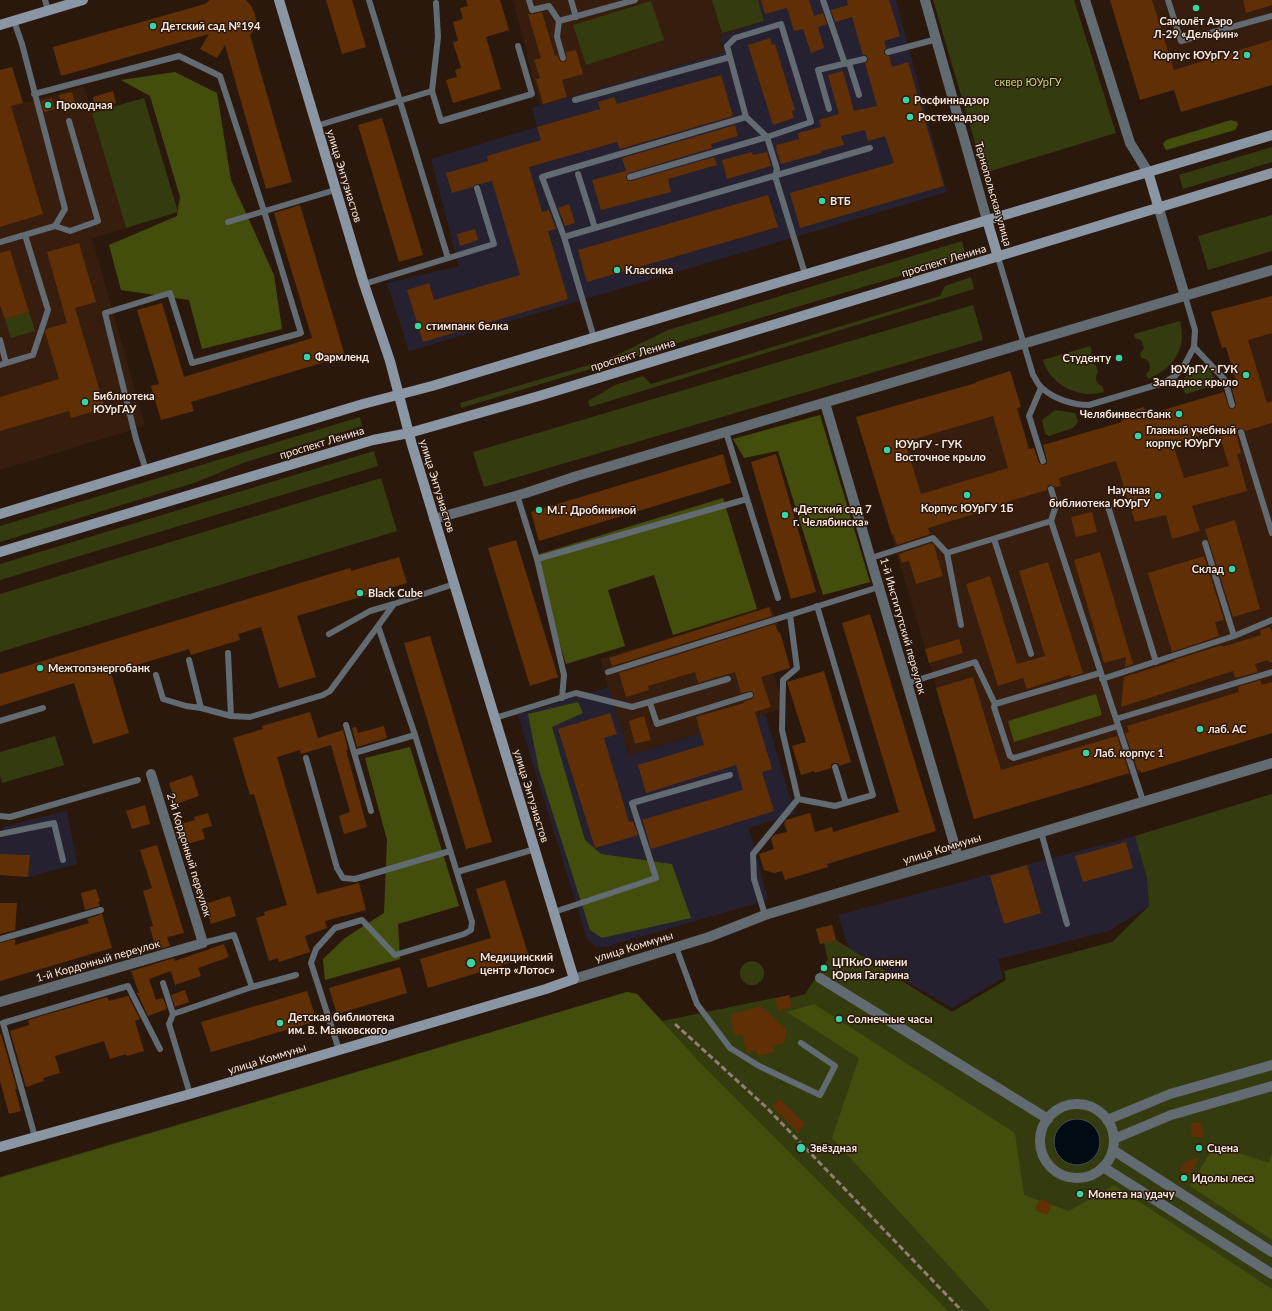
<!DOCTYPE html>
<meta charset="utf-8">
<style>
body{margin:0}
canvas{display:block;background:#2b180c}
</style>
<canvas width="1272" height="1311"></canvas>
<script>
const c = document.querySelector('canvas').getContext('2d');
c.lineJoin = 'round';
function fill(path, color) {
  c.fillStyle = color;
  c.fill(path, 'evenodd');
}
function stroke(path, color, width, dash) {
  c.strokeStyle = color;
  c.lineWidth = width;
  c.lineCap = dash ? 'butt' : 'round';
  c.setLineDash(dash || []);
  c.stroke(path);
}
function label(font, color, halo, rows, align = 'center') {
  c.font = font + ' Lato,sans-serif';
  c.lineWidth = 3;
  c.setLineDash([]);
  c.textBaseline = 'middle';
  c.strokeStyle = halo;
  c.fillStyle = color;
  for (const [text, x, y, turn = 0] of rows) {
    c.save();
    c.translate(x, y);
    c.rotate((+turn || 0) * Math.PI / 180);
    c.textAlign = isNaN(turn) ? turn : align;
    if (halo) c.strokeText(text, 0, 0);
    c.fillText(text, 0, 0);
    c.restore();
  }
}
const commercial = new Path2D(`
 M758 0H896L947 192 409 351 387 283 459 266 431 159 537 127 532 108 724 52 720 36 764 21Z
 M609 687 629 755 765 714 795 814 749 828 768 900 605 947H596L587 939 518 715Z
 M67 811 77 864 28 877 0 875V840L3 827Z
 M1135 836 1147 878 1149 906 1108 931 998 959 1003 978 952 1008 849 948 838 915Z`);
const built = new Path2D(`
 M513 0H758L764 21 720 36 724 52 540 106Z
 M1110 0H1272V85L1181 112 1174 90 1140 100Z
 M12 67 23 103 36 100 84 86 126 228 92 238 145 426 0 470V70Z
 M1272 296V733L1134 775 1121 776 974 819 936 688 933 675 856 417 976 383V382L1010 371 1021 407 1017 409 1033 464 1052 459 1048 444 1122 422 1120 414 1144 407 1147 415 1219 393 1223 407 1242 402 1226 347 1222 348 1211 312Z
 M772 607 790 667 773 672 784 708 629 755 600 659Z`);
const green = new Path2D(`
 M712 0H758L764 21 722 33Z
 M933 0H1074L1116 133 984 173Z
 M651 1 664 40 586 65 573 25Z
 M144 98 178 212 126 228 92 113Z
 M1272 147V162L1183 189 1179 175Z
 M1272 215V251L1208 270 1198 236Z
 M962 241 966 256 461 408 460 403 609 359 668 330Z
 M971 277 974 289 590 407 588 401 615 385 643 376 651 384 940 296 945 286Z
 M973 305 983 340 484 487 473 452Z
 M29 312 35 331 11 338 5 319Z
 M1180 321C1187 349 1174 368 1148 379L1146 374 1150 370C1150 364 1149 359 1141 358L1140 353 1143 350 1144 347 1141 340 1135 338 1134 334Z
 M1090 346 1092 351 1090 358 1093 364 1096 365 1098 372C1094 377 1096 384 1102 386L1104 392C1099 393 1094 394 1088 394 1068 393 1048 379 1043 360Z
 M1208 367 1216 381 1212 386 1186 394 1179 384 1193 369Z
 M1055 410 1075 413 1078 422 1073 428 1049 436 1045 434 1042 420Z
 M360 417 362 426 243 463 194 483 0 542V526Z
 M374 451 378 466 0 580V564Z
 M381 478 397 531 0 652V594Z
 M55 736 64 765 2 783 0 775V752Z
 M1272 794V1311H0V1177L627 992 637 994 662 1021 789 995 790 998 805 994 828 959 824 943 820 944 816 929 832 925 836 940 952 1012 1006 980 1004 971 1112 942 1149 906 1147 878 1135 836Z
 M740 973a12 12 0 1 1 24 0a12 12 0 1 1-24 0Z`);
const forest = new Path2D(`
 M175 72 217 93 231 180 274 275 282 329 202 349 189 300 121 290 109 245 177 216 180 197 150 96 121 80Z
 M1231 120 1237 122 1238 125 1235 130 1166 150 1163 144 1166 140Z
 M820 415 870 582 823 595 778 451 744 458 733 439Z
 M723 498 757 609 673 635 654 575 608 590 625 646 566 664 533 556Z
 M1096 694 1102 715 1014 742 1008 721Z
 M578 702 583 713 552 727 585 840 601 854 672 864 691 918 602 938 590 930 539 770 528 714Z
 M410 747 459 906 398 924 400 959 325 980 323 959 345 938 384 913 387 840 365 758Z
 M627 992 637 994 702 1065 948 1311H0V1178Z
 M814 1004 1015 1133 1024 1195 1069 1211 1114 1185 1272 1289V1311H990L832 1138 859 1058 787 1012Z
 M1215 1145 1269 1163 1272 1152V1240L1190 1186Z`);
const water = new Path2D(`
 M1054 1142a23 23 0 1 1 46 0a23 23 0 1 1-46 0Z`);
const building = new Path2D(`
 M210 0H246L251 6 255 14 256 22 254 30 250 35 292 182 266 189 225 45 217 58 200 49 209 34 61 76 53 47 205 4Z
 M326 0H352L366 47 342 54Z
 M466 0H500L509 30 486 37 501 89 453 103 446 80 457 77 455 70 461 68 453 42 458 41 453 22 463 19 460 8 468 6Z
 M761 0H809L814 16 823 13 827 24 818 27 824 48 811 53 803 29 794 31 787 8 765 14Z
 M847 0H889L900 36 884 41 886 48 884 50V54L889 56 892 67 908 62 944 186 800 228 790 193 894 163 885 136 868 141 865 130 841 136 844 145 821 151V153L781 164 776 149H777L776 145 799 139 798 133 821 127 819 120 839 114 828 75 843 71 854 111 877 106 865 63 868 61V58L866 55H863L852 17 835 22 831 10 848 5Z
 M1110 0H1152L1174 70 1272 40V85L1181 112 1174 90 1140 100Z
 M1243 0H1272V5L1246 13Z
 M542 12 555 56 557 55 560 61 565 62 567 59 566 52 576 50 583 74 562 80 567 97 543 104 536 79 540 78 534 60 541 58 528 14H533Z
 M770 38 772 45 775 44 795 110 792 111 794 118 773 125 748 45Z
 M12 67 23 103 11 106 43 214 0 227V70Z
 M721 75 733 116 620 149 617 142 529 167 542 212 549 210 556 229 548 231 568 299 423 342 407 290 429 283 434 300 520 275 492 181 480 184H476L473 187 452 193 446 173 488 161 487 156 541 140 537 127 600 109 598 102 614 97 617 104Z
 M113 91 116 103 96 109 93 97Z
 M72 92 75 102 62 106 59 95Z
 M52 98 55 109 44 112 41 101Z
 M382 118 423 255 399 262 358 125Z
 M735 125 738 136 711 144 712 148 629 173 627 174 626 178 627 180 631 181 714 157 717 165 668 179 671 192 601 210 592 180 626 171 622 158Z
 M752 152 753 155 767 152 771 166 727 179 722 160Z
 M768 195 778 227 587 282 578 250Z
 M569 204 575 223 565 226 558 208Z
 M300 205 345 356 191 402 194 411 161 420 151 386 159 384 137 310 162 303 184 377 312 338 274 213Z
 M475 229 478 240 460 246 457 234Z
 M79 243 96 302 75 308 105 408 71 418 69 411 0 431V397L59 379 45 332 46 329 67 323 47 252Z
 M10 250 29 312 5 319 0 305V253Z
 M1272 296V333L1248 340 1267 403 1272 401V423L1245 431 1242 428 1237 429 1236 433 1241 453 1237 454 1247 491 1192 506 1200 531 1172 539 1166 515 1135 522 1116 461 1059 478 1061 486 1055 487 1052 485H1049L1047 488V490L1007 502V504L928 528 930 534 897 545 893 534 892 535 856 417 976 383V382L1010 371 1021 407 1017 408 1029 449 1034 448 1039 463 1044 465 1047 464V460L1043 445 1122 422 1120 414 1144 407 1146 415 1224 392 1229 408 1231 409 1235 408 1236 404 1232 389 1238 387 1226 347 1222 348 1211 312ZM993 416 1008 468 921 494 905 442ZM1218 430 1229 466 1184 478 1173 444Z
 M723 454 731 483 539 541 531 512Z
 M776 454 816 592 791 599 751 462Z
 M1092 512 1097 532 1076 537 1071 517Z
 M1235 520 1260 609 1233 617 1205 529Z
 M516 540 558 677 530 686 488 548Z
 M932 543 934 545 943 576 916 584 909 561 902 563 899 554Z
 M1100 552 1133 664 1125 667 1126 657 1104 663 1074 560Z
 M1204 556 1224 620 1215 622 1219 636 1172 652 1148 573Z
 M399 557 407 583 297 616 316 677 279 688 261 627 238 634 240 640 191 655 189 649 111 673 129 733 93 744 74 683 0 706V674L350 568 351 571Z
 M1048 562 1083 673 1071 677 1070 675 1027 689 1023 678 998 686 966 584 990 576 1017 664 1045 656 1019 571Z
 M769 607 772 616 612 666 609 658Z
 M870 614 936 831 827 864 828 867 785 880 782 871 774 873 764 870 759 854 774 849 771 839 774 835 787 832 784 823 786 820 810 813 815 832 832 827 833 832 899 812 842 623Z
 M775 624 778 633 780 632 790 668 761 677 771 707 755 712 772 769 762 772 774 811 651 849 642 818V820L743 790 736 765 646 793 638 765 704 745 696 717 744 703V702L753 698 754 694 751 691 741 693 735 672 698 683 695 672 648 686 649 690 626 697 619 673Z
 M1270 627 1272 632V662H1269L1268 660 1255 664 1258 672 1235 678 1233 671 1121 707 1124 677 1175 661 1174 660 1222 645V647L1261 635 1260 630Z
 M430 636 492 842 466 849 404 643Z
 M959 639 963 653 929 663 925 649Z
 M824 671 851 762 839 766 838 763H834L831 764V768L815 773 814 771 801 775 792 746 806 742 787 682Z
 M973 677 1001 770 1117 736 1129 773 974 819 936 688Z
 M1260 680 1262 685 1272 682V733L1141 773 1140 770 1138 771 1125 733 1129 732 1127 726 1239 692 1238 687Z
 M310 712 318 738 343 730 348 750H346L367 827 344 834 339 816 350 812 331 745 301 754 300 750 277 757 317 894 359 883 366 910 325 921 327 928 305 936 310 952 279 962 278 958 269 961 256 918 265 915 264 912 287 905 254 794 250 795 233 738 263 729 262 726Z
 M610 713 617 734 604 738 629 822 633 821 638 835 595 848 558 729Z
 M644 716 651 740 635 744 629 721Z
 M384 726 387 738 357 747 352 728 356 727 358 733Z
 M192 775 199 796 176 804 169 783Z
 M145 805 150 824 132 829 126 811Z
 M208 813 212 826 202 829 205 839 187 844 181 824 195 820 194 817Z
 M1126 842 1133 868 1083 882 1075 856Z
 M157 845 184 933 167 937 170 946 156 950 150 927 153 926 143 891 152 888 140 850Z
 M0 854 30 855 28 877 0 875Z
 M1027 865 1041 913 1004 924 990 876Z
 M505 880 529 957 428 988 420 959 491 938 476 889Z
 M96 889 100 901 98 902 100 906 85 910 81 893Z
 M230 896 236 916 211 924 205 904Z
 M0 903H17L15 930 0 934Z
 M102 914 112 948 0 981V943L15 939V945L89 923 87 919Z
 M832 925 836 940 820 944 816 929Z
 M224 944 229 957 198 968 201 976 175 985 171 971 149 979 156 1000 163 998 167 1009 148 1016 137 993H139L131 971 174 958 175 961Z
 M400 967 407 993 337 1014 329 988Z
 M185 990 189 1002 175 1007 171 995Z
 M307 991 317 1021 211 1052 201 1022Z
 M789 995 792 1007 778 1011 775 999Z
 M128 996 140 1019 135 1021 144 1051 127 1056 126 1054 110 1059 104 1041 55 1056 60 1073 43 1078 44 1081 26 1087 10 1031 29 1025 28 1020 107 997 109 1001Z
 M761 1006 787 1030 784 1043 773 1046 775 1052 758 1056 756 1050 747 1053 742 1034 735 1036 730 1015Z
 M0 1034H1L17 1089H15L21 1111 9 1114 0 1081Z
 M780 1099 805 1124 798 1132 772 1107Z
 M1190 1123H1201L1204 1138 1192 1136Z
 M1199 1158 1190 1175 1180 1170 1186 1161Z
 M1040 1199 1052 1204 1047 1215 1035 1210Z`);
const lane = new Path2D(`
 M45 0 48 10
 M369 0 448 258
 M529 0 532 10 549 6 559 21 635 0
 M571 0 576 17
 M823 0 845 64
 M1168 0 1181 41 1272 16
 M436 3 438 37 432 91 441 121 532 94 518 46
 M559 21 557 37 563 58
 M888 52 937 39
 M849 63 859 95
 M34 94 179 56 220 76 264 211 301 333 192 363 170 293 105 313 136 439 146 470
 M575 100 730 57
 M829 109 818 70 864 59
 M316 126 432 91
 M578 174 595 228
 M630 177 767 137 811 122 781 24 735 38 727 46 746 117 767 137 777 169 775 176 805 274
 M228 222 335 190
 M55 226 70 231 98 221 69 121
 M564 237 870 148
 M0 242 55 226 65 209 22 44 14 21
 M998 257 1033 375C1036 379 1038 385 1042 388 1054 399 1073 405 1089 405L1163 383 1175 376 1185 364 1194 347 1195 330 1185 296
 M364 284 494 244 477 188
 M594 338 564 237 542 177 746 117
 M0 340 6 363
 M1194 347 1225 380 1232 405
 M0 365 33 355 48 310 25 235
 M1041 388 1029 416 1043 461
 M726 432 778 598
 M1241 432 1272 533
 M517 495 537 559 564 675 562 698
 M1107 503 1156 662
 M1051 521 1056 505 1051 489
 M994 539 1031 654
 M1205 543 1234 636
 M871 558 933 538 947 553
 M537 559 747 499
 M790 615 797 668 783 680 782 730 798 799
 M961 625 947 553 1051 521 1143 801
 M329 634 370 611 394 604
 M228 653 231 716
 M189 660 201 708
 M608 672 879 587
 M1100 673 995 704 994 707 1010 756 1014 758 1118 726
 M156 675 163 699 186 706 201 708 231 716 250 717 323 695 330 691 378 626
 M1102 679 1234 636 1272 620
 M908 683 975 662 995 704
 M650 703 657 724 750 695
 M495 718 576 693 632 707 728 679
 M1116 719 1272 672
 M0 721 43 708
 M346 725 371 811
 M354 753 415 735
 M306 758 337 868 343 878 355 879 450 851
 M835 767 846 803
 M0 816 10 817 138 780
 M1041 832 1067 924
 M0 834 54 823 63 860
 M457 872 535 849
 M554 912 656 878 632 803 730 775
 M765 915 754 879 753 854 798 799 835 806 873 795 817 606
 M0 939 101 910
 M203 943 234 935 252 987
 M676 947 697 1004 730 1048 759 1066 820 1095 835 1066 801 1043
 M163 983 173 1014
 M339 1050 311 963 316 949 335 928 362 920 395 955 464 934 471 930 472 922 415 735 378 626 394 604 454 584
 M190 1094 169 1024 173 1014 252 987 296 975
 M35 1137 3 1023 128 986 160 1049`);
const street = new Path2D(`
 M925 0 987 220
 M1085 0 1130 143 1148 172
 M1159 209 1185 296
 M825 403 958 857
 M434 519 526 493 577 476 1272 270
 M820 978 1048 1119
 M574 979 709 937 765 915 1272 763
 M0 1002 203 943 151 774
 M1040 1141a37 37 0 1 1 74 0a37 37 0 1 1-74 0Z
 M1107 1120 1170 1094 1272 1065
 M1114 1139 1171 1115 1272 1086
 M1113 1150 1272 1252
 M1103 1167 1272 1274`);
const secondary = new Path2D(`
 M0 25 83 0
 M1148 172 1159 209
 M987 220 998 257
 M0 514 363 404 432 386 1272 135
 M0 552 373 440 409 433 539 396 1272 173
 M0 1147 190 1094 546 989 574 979 412 445 390 361 364 284 279 0`);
const rail = new Path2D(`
 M675 1024 767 1108 962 1311`);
const markers = [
 [1196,8,4,"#36d4a7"],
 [153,26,4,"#36d4a7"],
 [1247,55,4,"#36d4a7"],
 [906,100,4,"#36d4a7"],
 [48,105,4,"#36d4a7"],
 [910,117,4,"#36d4a7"],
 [822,201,4,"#36d4a7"],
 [617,270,4,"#36d4a7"],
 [418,326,4,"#36d4a7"],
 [307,357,4,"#36d4a7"],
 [1119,358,4,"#36d4a7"],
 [1246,375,4,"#36d4a7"],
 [85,402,4,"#36d4a7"],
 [1179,414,4,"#36d4a7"],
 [1138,436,4,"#36d4a7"],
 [887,450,4,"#36d4a7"],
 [967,495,4,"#36d4a7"],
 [1158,496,4,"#36d4a7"],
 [539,510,4,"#36d4a7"],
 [785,515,4,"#36d4a7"],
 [1232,569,4,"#36d4a7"],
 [360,593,4,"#36d4a7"],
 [40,668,4,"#36d4a7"],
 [1200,729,4,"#36d4a7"],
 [1086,753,4,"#36d4a7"],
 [471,963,5,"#36d4a7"],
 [824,968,4,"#36d4a7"],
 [839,1019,4,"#36d4a7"],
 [280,1023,4,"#36d4a7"],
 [801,1148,5,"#36d4a7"],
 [1199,1148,4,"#36d4a7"],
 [1184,1178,4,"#36d4a7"],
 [1080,1194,4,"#36d4a7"]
];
const poiNames = [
 ["Самолёт Аэро",1196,21,"center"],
 ["Л-29 «Дельфин»",1196,34,"center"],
 ["Детский сад №194",161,26],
 ["Корпус ЮУрГУ 2",1239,55,"right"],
 ["Росфиннадзор",914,100],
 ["Проходная",56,105],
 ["Ростехнадзор",918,117],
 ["ВТБ",830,201],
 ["Классика",625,270],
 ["стимпанк белка",426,326],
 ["Фармленд",315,357],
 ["Студенту",1111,358,"right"],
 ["ЮУрГУ - ГУК",1238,369,"right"],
 ["Западное крыло",1238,382,"right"],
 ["Библиотека",93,396],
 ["ЮУрГАУ",93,409],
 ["Челябинвестбанк",1171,414,"right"],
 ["Главный учебный",1146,430],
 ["корпус ЮУрГУ",1146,443],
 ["ЮУрГУ - ГУК",895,444],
 ["Восточное крыло",895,457],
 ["Научная",1150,490,"right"],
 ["библиотека ЮУрГУ",1150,503,"right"],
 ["Корпус ЮУрГУ 1Б",967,508,"center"],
 ["«Детский сад 7",793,509],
 ["г. Челябинска»",793,522],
 ["М.Г. Дробининой",547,510],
 ["Склад",1224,569,"right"],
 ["Black Cube",368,593],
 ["Межтопэнергобанк",48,668],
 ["лаб. АС",1208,729],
 ["Лаб. корпус 1",1094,753],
 ["Медицинский",480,957],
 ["центр «Лотос»",480,970],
 ["ЦПКиО имени",832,962],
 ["Юрия Гагарина",832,975],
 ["Детская библиотека",288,1017],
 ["им. В. Маяковского",288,1030],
 ["Солнечные часы",847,1019],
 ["Звёздная",810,1148],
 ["Сцена",1207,1148],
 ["Идолы леса",1192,1178],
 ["Монета на удачу",1088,1194]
];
const parkNames = [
 ["сквер ЮУрГУ",1028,82]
];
const streetNames = [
 ["улица Энтузиастов",344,176,73],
 ["Тернопольская улица",993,194,74],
 ["проспект Ленина",944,261,-17],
 ["проспект Ленина",633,355,-17],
 ["проспект Ленина",322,443,-17],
 ["улица Энтузиастов",437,486,73],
 ["1-й Институтский переулок",903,626,74],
 ["улица Энтузиастов",531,796,73],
 ["улица Коммуны",942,849,-17],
 ["2-й Кордонный переулок",189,855,73],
 ["улица Коммуны",634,947,-17],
 ["1-й Кордонный переулок",98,961,-16],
 ["улица Коммуны",267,1059,-17]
];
fill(commercial, '#262131');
fill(built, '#361d0d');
fill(green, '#333b0f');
fill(forest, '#434e0c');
fill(water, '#000b14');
stroke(water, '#4a4d51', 1);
fill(building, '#602f05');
stroke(lane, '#626a72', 6);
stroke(street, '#626a72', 10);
stroke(secondary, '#8a96a4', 10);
stroke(rail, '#8f7f75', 3, [6, 3]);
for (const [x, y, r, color] of markers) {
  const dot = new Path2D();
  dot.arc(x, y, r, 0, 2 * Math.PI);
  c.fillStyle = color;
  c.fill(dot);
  stroke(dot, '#2b180c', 1.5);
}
label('bold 11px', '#f6e8e0', '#2b180c', poiNames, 'left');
label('11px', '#c0d47a', '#2b180c', parkNames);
label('11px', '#f6e8e0', '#2b180c', streetNames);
</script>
